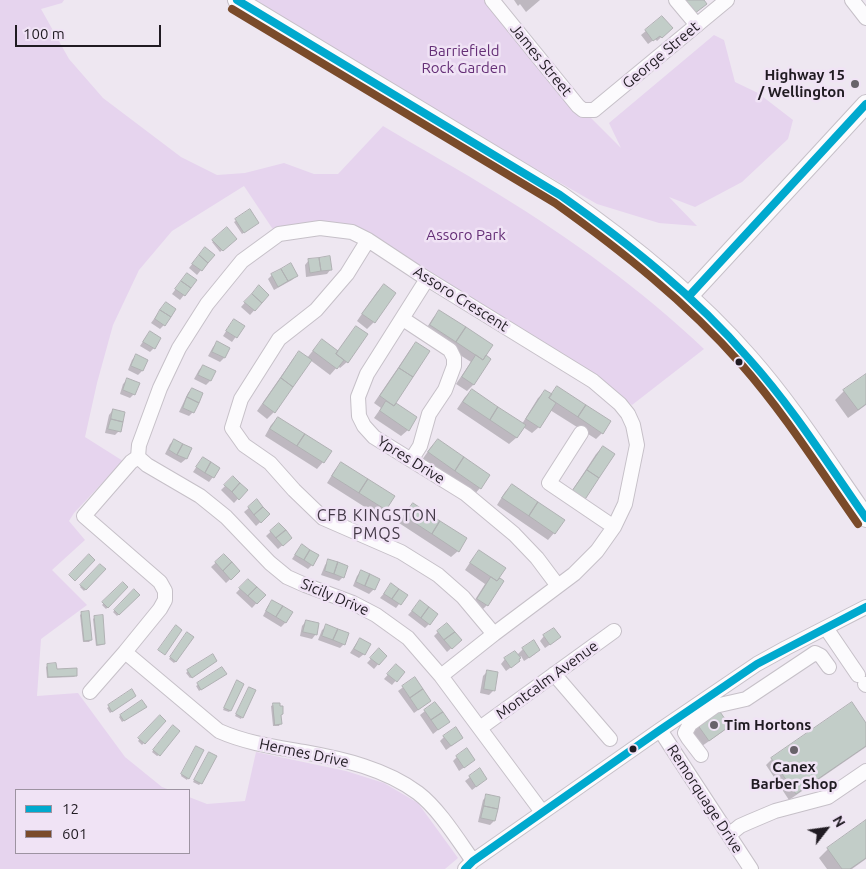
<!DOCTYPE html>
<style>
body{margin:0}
#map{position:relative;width:866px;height:869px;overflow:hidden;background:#eee7f1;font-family:Ubuntu,sans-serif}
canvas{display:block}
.legend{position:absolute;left:15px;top:789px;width:175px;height:65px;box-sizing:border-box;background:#f0e3f5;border:1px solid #9d93a1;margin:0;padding:6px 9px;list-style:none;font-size:15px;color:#201b22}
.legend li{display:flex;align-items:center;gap:10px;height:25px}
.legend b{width:25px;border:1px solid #9d93a1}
.north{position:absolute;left:801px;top:804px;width:50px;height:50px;-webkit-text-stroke:4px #f0e3f5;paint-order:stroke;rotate:60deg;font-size:14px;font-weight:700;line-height:20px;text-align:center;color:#201b22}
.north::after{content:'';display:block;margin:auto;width:18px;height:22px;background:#201b22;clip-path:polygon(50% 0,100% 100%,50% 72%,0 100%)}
.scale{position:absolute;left:15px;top:25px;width:146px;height:22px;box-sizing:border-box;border:2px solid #201b22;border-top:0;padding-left:6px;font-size:15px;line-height:18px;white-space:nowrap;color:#201b22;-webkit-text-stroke:4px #f0e3f5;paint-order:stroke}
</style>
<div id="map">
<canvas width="866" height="869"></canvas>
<ul class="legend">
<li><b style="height:6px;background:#00a9ce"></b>12</li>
<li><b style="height:6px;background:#7a4b2a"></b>601</li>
</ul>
<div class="north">N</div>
<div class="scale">100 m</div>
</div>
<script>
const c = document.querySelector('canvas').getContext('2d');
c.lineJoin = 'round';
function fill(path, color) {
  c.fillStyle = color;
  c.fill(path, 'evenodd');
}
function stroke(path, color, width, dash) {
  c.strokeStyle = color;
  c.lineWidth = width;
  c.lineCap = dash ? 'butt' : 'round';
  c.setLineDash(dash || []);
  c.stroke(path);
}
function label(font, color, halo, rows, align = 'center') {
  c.font = font + ' Ubuntu,sans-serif';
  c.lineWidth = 5;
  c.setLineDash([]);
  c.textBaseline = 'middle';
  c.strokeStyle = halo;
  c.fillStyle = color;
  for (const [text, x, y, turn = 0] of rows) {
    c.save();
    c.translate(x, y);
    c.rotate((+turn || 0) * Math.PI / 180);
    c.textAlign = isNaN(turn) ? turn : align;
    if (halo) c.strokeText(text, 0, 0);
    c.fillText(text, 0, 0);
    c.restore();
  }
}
const green = new Path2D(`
 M0 0H64L62 3 41 9 69 59 103 98 181 157 217 175 245 173 284 163 314 174H338L383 126C421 149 460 170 498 194 571 239 641 289 704 349L632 405 596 377 433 276 364 230 278 237 244 186 172 231 139 270 113 325 97 383 85 437 123 461 74 513 69 521 85 540 52 570 87 605 41 639 37 696 78 693 125 757 162 787 170 790H16V853H189V797L207 804 245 801 256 752 346 771 384 783 418 803 458 858 445 869H0Z
 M242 0H492L583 110 621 148 609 123 714 35 724 40 735 82 758 93 793 120 788 139 742 182 695 207 669 197 697 226 659 223 597 204Z`);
const shadow = new Path2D(`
 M514 0H540L526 12 520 4 518 6Z
 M662 18 667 32 657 41 655 39 648 44 641 35Z
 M250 211 256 224 242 234 234 222Z
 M227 229 235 239 220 252 212 242Z
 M201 253 213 255 197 275 189 268Z
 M309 260 331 269 327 274 306 277 305 265Z
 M187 274 184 295 180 300 172 294Z
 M272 275 296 276 292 280 274 290 268 279Z
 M384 285 374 322 367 329 357 321 377 292Z
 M255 291 268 295 250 315 241 307Z
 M162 308 164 325 160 329 151 323Z
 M439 312 485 356 474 384 467 391 456 384 471 362 424 332 433 318Z
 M230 325 243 327 232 342 223 336Z
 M357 327 347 362 340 368 338 366 330 375 310 360 274 412 267 419 257 411 293 359 299 353 307 358 315 348 322 341 337 352 350 334Z
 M150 332 154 348 150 352 140 346 146 337Z
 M217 343 228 348 224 358 220 362 208 356 213 347Z
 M416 343 394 403 416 418 408 430 401 436 374 418 381 408 374 403 410 350Z
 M136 356 147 360 142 371 138 375 128 370 132 360Z
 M203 366 214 372 210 381 206 385 194 379 199 370Z
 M866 375V405L848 418 835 400 844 391Z
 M128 379 134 394 130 398 120 394 123 384Z
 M557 388 602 433 596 439 550 410 539 427 532 433 523 427 516 438 509 444 457 409 465 397 472 391 522 424 538 398 545 392 550 395Z
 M192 389 193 412 189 416 179 412 188 393Z
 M113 410 119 431 115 435 105 433 109 415Z
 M278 418 323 462 317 469 265 436 271 425Z
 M175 440 191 449 186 459 181 463 165 454 170 444Z
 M438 440 480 488 474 495 422 460 431 447Z
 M603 447 583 500H566L596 454Z
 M203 458 219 468 213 477 209 482 193 472 199 463Z
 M342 463 385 509 379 516 327 483 335 470Z
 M233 478 246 490 234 503 221 490Z
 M512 486 554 533 548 540 497 505 505 492Z
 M257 501 269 514 256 526 244 512Z
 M413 505 458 551 451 557 399 523 407 511Z
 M279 524 291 538 278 549 266 536Z
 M302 546 312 565 308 569 292 559 298 550Z
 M480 552 498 578 503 582 487 605 480 612 471 606 485 584 465 570 473 558Z
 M224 555 239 571 226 583 211 567Z
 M329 561 343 577 339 581 321 575 325 565Z
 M100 565 104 569 84 591 80 587Z
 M361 572 374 589 369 594 353 586 357 576Z
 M248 580 264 595 252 608 236 593Z
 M123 583 127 587 106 609 102 605Z
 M391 585 406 595 396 608 380 598Z
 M134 591 138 595 117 616 113 612Z
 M273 602 291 613 285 623 281 627 263 616 268 606Z
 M416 606 429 624 425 628 408 615Z
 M82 613 91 640 89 642H83L80 615Z
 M95 617 104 644 102 645 96 646 93 619Z
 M306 621 316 634 312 639 300 636 302 626Z
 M327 626 344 644 340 648 318 640 322 630Z
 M438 632 456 644 447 652 434 636Z
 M185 636 176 661 174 663 169 659Z
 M544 636 555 641 545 648 540 641Z
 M360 640 369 645 364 654 359 658 350 653 356 644Z
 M523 649 535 654 524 661 521 656 514 665 506 671 501 664 505 659 517 655Z
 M379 650 385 656 374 669 367 663Z
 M214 663 190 678 186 673 188 671Z
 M48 665 55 670 76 675 74 677 47 678 46 667Z
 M222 669 224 675 199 691 196 686Z
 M392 670 403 672 392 685 384 679Z
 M487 672 493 691 489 695 480 693 483 676Z
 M414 679 425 705 414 713 398 691Z
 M235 683 230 711 229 712 223 710Z
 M249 688 242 717 241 719 235 716Z
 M132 691 133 698 110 713 107 708Z
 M435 703 448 722 433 734 420 715Z
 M278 704 280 724 279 726H273L271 706 273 705Z
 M143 708 122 722 119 717 120 716Z
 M160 716 165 721 142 745 138 741Z
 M698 725H728L722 732 702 746 691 731Z
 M866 725V747L789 800 766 765 772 759Z
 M171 728 159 755 157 756 152 752Z
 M444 737 457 742 446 750 440 741Z
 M195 749 188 778 187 780 181 776Z
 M209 753 201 783 199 785 193 782Z
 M457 757 469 764 459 771 453 761Z
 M479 770 481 783 472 790 465 781Z
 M487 796 494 821 490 825 478 822 483 800Z
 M866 822V859L852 869H827L819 858 828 849Z`);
const building = new Path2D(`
 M685 0H704L707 4 694 14 684 1Z
 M662 16 673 28 662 38 660 36 653 41 645 30Z
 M250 209 259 223 244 233 235 219Z
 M227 227 237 239 223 251 212 240Z
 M205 247 215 255 208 263 199 255Z
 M199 255 208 263 202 271 192 264Z
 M330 256 332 270 321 271 319 258Z
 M319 258 321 271 310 273 308 259Z
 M291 263 298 276 288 281 281 269Z
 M281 269 288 281 278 287 271 274Z
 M187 273 197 280 191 288 181 281Z
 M181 281 191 288 185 296 175 289Z
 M384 284 396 293 375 323 362 314Z
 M259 285 269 295 262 303 252 294Z
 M252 294 262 303 255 311 244 302Z
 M166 302 176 309 171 317 160 310Z
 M160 310 171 317 165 326 155 319Z
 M439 310 466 327 456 342 430 325Z
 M234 319 245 326 237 338 226 331Z
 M356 326 368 334 348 363 336 354Z
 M466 327 493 345 483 360 456 342Z
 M150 331 161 338 155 349 143 342Z
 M322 339 338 351 336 354 344 360 337 369 313 351Z
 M217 341 230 348 225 358 212 352Z
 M416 342 430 351 413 377 399 368Z
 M299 351 312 360 293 387 281 378Z
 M136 354 148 360 143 371 131 366Z
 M476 355 483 360 486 355 491 359 474 385 462 377Z
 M203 365 216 371 211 381 198 375Z
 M399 368 413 377 394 406 380 396Z
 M866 374V404L858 410 843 390Z
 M127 378 140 383 135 395 123 390Z
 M281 378 293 387 275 413 263 404Z
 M557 386 586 405 578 417 549 398Z
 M192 388 203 393 199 403 187 397Z
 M472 389 498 407 490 420 463 402Z
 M545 390 552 394 549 398 556 403 540 428 526 419Z
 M187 397 199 403 194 413 183 408Z
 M386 401 394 406 396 403 417 417 409 431 380 411Z
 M586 405 611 421 603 434 578 417Z
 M498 407 526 425 517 438 490 420Z
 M113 409 125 412 123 422 111 419Z
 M278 417 305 434 297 446 270 429Z
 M111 419 123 422 121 432 108 429Z
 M305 434 332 451 324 463 297 446Z
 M174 439 183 444 177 455 169 450Z
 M438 439 464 457 455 471 428 452Z
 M183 444 192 448 187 459 177 455Z
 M603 446 615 454 599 478 587 470Z
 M203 457 211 462 205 473 196 467Z
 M464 457 490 475 481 489 455 471Z
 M211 462 220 468 214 478 205 473Z
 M341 462 368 479 359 493 332 476Z
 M587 470 599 478 584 501 571 493Z
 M233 476 240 483 232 492 224 485Z
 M368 479 395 496 386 510 359 493Z
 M240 483 248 490 239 500 232 492Z
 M512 484 538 502 529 516 502 498Z
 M257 499 263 507 254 515 248 507Z
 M538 502 565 520 555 534 529 516Z
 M413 503 440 521 432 534 404 516Z
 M263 507 270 514 261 523 254 515Z
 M440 521 467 538 459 552 432 534Z
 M279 523 286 530 276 538 270 531Z
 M286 530 292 538 283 546 276 538Z
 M302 544 310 550 304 560 295 555Z
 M310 550 319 555 313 566 304 560Z
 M479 550 506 568 497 581 470 563Z
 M89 554 95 560 75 581 69 575Z
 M224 554 232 562 223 571 215 562Z
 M328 559 338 562 334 574 325 571Z
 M232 562 240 571 231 580 223 571Z
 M338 562 348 566 344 578 334 574Z
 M100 564 106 569 86 590 80 585Z
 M361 570 370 574 365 586 356 582Z
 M370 574 380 579 375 590 365 586Z
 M491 577 497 581 500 578 504 581 488 606 477 599Z
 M248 579 257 587 248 596 239 588Z
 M123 582 128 587 108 608 102 602Z
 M391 583 399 589 392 599 384 594Z
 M257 587 266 595 257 604 248 596Z
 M134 589 140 595 119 615 114 610Z
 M399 589 408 595 401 605 392 599Z
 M272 600 283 606 276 617 266 611Z
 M420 600 429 607 421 618 412 611Z
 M283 606 293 612 286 623 276 617Z
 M429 607 438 614 430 625 421 618Z
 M89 611 92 640 84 641 81 612Z
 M103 615 105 644 97 645 94 616Z
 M306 620 319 623 317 635 303 632Z
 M447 623 455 632 444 640 437 631Z
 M326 624 338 629 333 640 322 636Z
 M176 625 182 630 165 655 158 650Z
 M554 628 561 637 550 645 543 635Z
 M338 629 349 633 345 645 333 640Z
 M187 632 194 637 176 662 170 657Z
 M455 632 462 640 452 649 444 640Z
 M360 638 371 644 365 655 354 649Z
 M534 640 540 650 529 658 522 648Z
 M379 648 387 656 379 665 370 658Z
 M515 651 521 658 519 659 520 661 511 668 504 658Z
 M213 654 217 661 192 678 187 670Z
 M56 663 57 669 77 668V676L48 677 47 664Z
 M396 664 405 672 397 682 387 674Z
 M222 667 227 674 201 690 197 683Z
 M487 670 498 672 495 691 484 689Z
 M415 677 423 689 410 698 402 686Z
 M237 680 244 684 231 711 224 708Z
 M249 687 256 690 243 718 236 714Z
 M132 689 136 696 112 712 108 705Z
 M423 689 431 701 418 710 410 698Z
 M142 700 147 707 124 721 120 715Z
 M435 702 443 712 431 720 424 710Z
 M852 702 866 723V746L796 794 771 758Z
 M273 703H280V706H283V714L281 715 282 724 275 725Z
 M718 709 730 726 709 741 697 724Z
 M443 712 450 722 438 730 431 720Z
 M160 715 166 721 145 744 138 738Z
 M173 725 180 731 160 756 153 750Z
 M456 727 463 738 451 746 443 736Z
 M196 746 204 750 189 779 181 774Z
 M467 748 475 760 464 768 456 756Z
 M209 752 217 756 202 784 194 780Z
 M480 768 487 779 476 787 469 776Z
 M486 794 500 797 498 809 484 806Z
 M484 806 498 809 495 821 481 818Z
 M866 820V858L850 869H842L827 848Z`);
const minor = new Path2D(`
 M492 0 578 106 583 110H594L727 0
 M676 0 697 25
 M852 0 866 18
 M368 240 347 274 316 310 279 339 241 399 232 428 244 445 270 463 294 490 323 518 401 552 438 575 463 597 494 634
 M427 279 367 374 358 397 359 416 364 426 374 437 466 494 514 534 537 558 558 586
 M403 319 450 350 454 358V366L445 390 429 414 420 446 411 460
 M581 433 549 483 614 527
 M138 457 147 465 200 496 226 517 270 563 287 577 305 585 353 603 376 615 408 638 441 676 542 812
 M826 628 858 675
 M125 652 219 731C246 743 275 747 304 752 343 759 386 769 418 793 439 809 458 840 473 861
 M554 674 610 739
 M865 684 866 685
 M90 692 125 652 160 609 165 600V591L160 582 84 516 131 462 138 457 139 445 160 388 179 348 207 304 242 261 279 234 320 228 352 232 368 240 421 275 593 381 620 404 628 414 633 425 637 445 625 504 614 527 597 551 574 574 494 634 441 676
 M480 728 614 631
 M660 730 751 869
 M701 755 688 738 685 733 690 724 715 706 746 699 815 653 821 656 829 667
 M729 835 740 826 749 822 775 811 828 797 866 771
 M465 869 473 861 660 730 757 664 786 648 866 607`);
const major = new Path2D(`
 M237 0 560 195C629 243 694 295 749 358 793 408 828 464 866 518
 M689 296 866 104`);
const bus1 = new Path2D(`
 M237 0 560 195C628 243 694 295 749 359 793 408 828 464 866 518
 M689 296 866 104
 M465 869 473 861 660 730 757 664 866 607`);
const bus2 = new Path2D(`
 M232 9 555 203C622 251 686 302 741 364 785 414 820 470 858 524`);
const markers = [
 [855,84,5,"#68626a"],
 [739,362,4.5,"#201b22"],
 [714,725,5,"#68626a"],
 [633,749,4.5,"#201b22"],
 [794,750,5,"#68626a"]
];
const parkNames = [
 ["Barriefield",464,51],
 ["Rock Garden",464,68],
 ["Assoro Park",466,235]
];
const streetNames = [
 ["George Street",661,55,-40],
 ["James Street",541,60,51],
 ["Assoro Crescent",461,299,32],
 ["Ypres Drive",411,460,32],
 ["Sicily Drive",335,597,23],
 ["Montcalm Avenue",547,680,-36],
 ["Hermes Drive",304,753,12],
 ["Remorquage Drive",705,799,57]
];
const poiNames = [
 ["Highway 15",845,75],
 ["/ Wellington",845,92],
 ["Tim Hortons",724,725,"left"],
 ["Canex",794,767,"center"],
 ["Barber Shop",794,784,"center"]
];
const neighbourhoodNames = [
 ["CFB KINGSTON",377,516],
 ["PMQS",377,534]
];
fill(green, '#e6d4ee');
fill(shadow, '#0003');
fill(building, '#c2cdc8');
stroke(building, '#b0b1b3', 1);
stroke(minor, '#c6c0c8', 16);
stroke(major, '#c6c0c8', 20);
stroke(minor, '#fcfbfd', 14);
stroke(major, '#fcfbfd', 18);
stroke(bus1, '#00a9ce', 8);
stroke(bus2, '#7a4b2a', 8);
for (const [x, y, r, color] of markers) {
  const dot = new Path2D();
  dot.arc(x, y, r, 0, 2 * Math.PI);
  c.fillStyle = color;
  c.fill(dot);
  stroke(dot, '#f0e3f5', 2);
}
label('15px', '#642e76', '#f0e3f5', parkNames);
label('15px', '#201b22', '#f0e3f5', streetNames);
label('bold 15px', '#201b22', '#f0e3f5', poiNames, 'right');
c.letterSpacing = '1px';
label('16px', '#453a48', '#f0e3f5', neighbourhoodNames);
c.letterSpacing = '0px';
</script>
